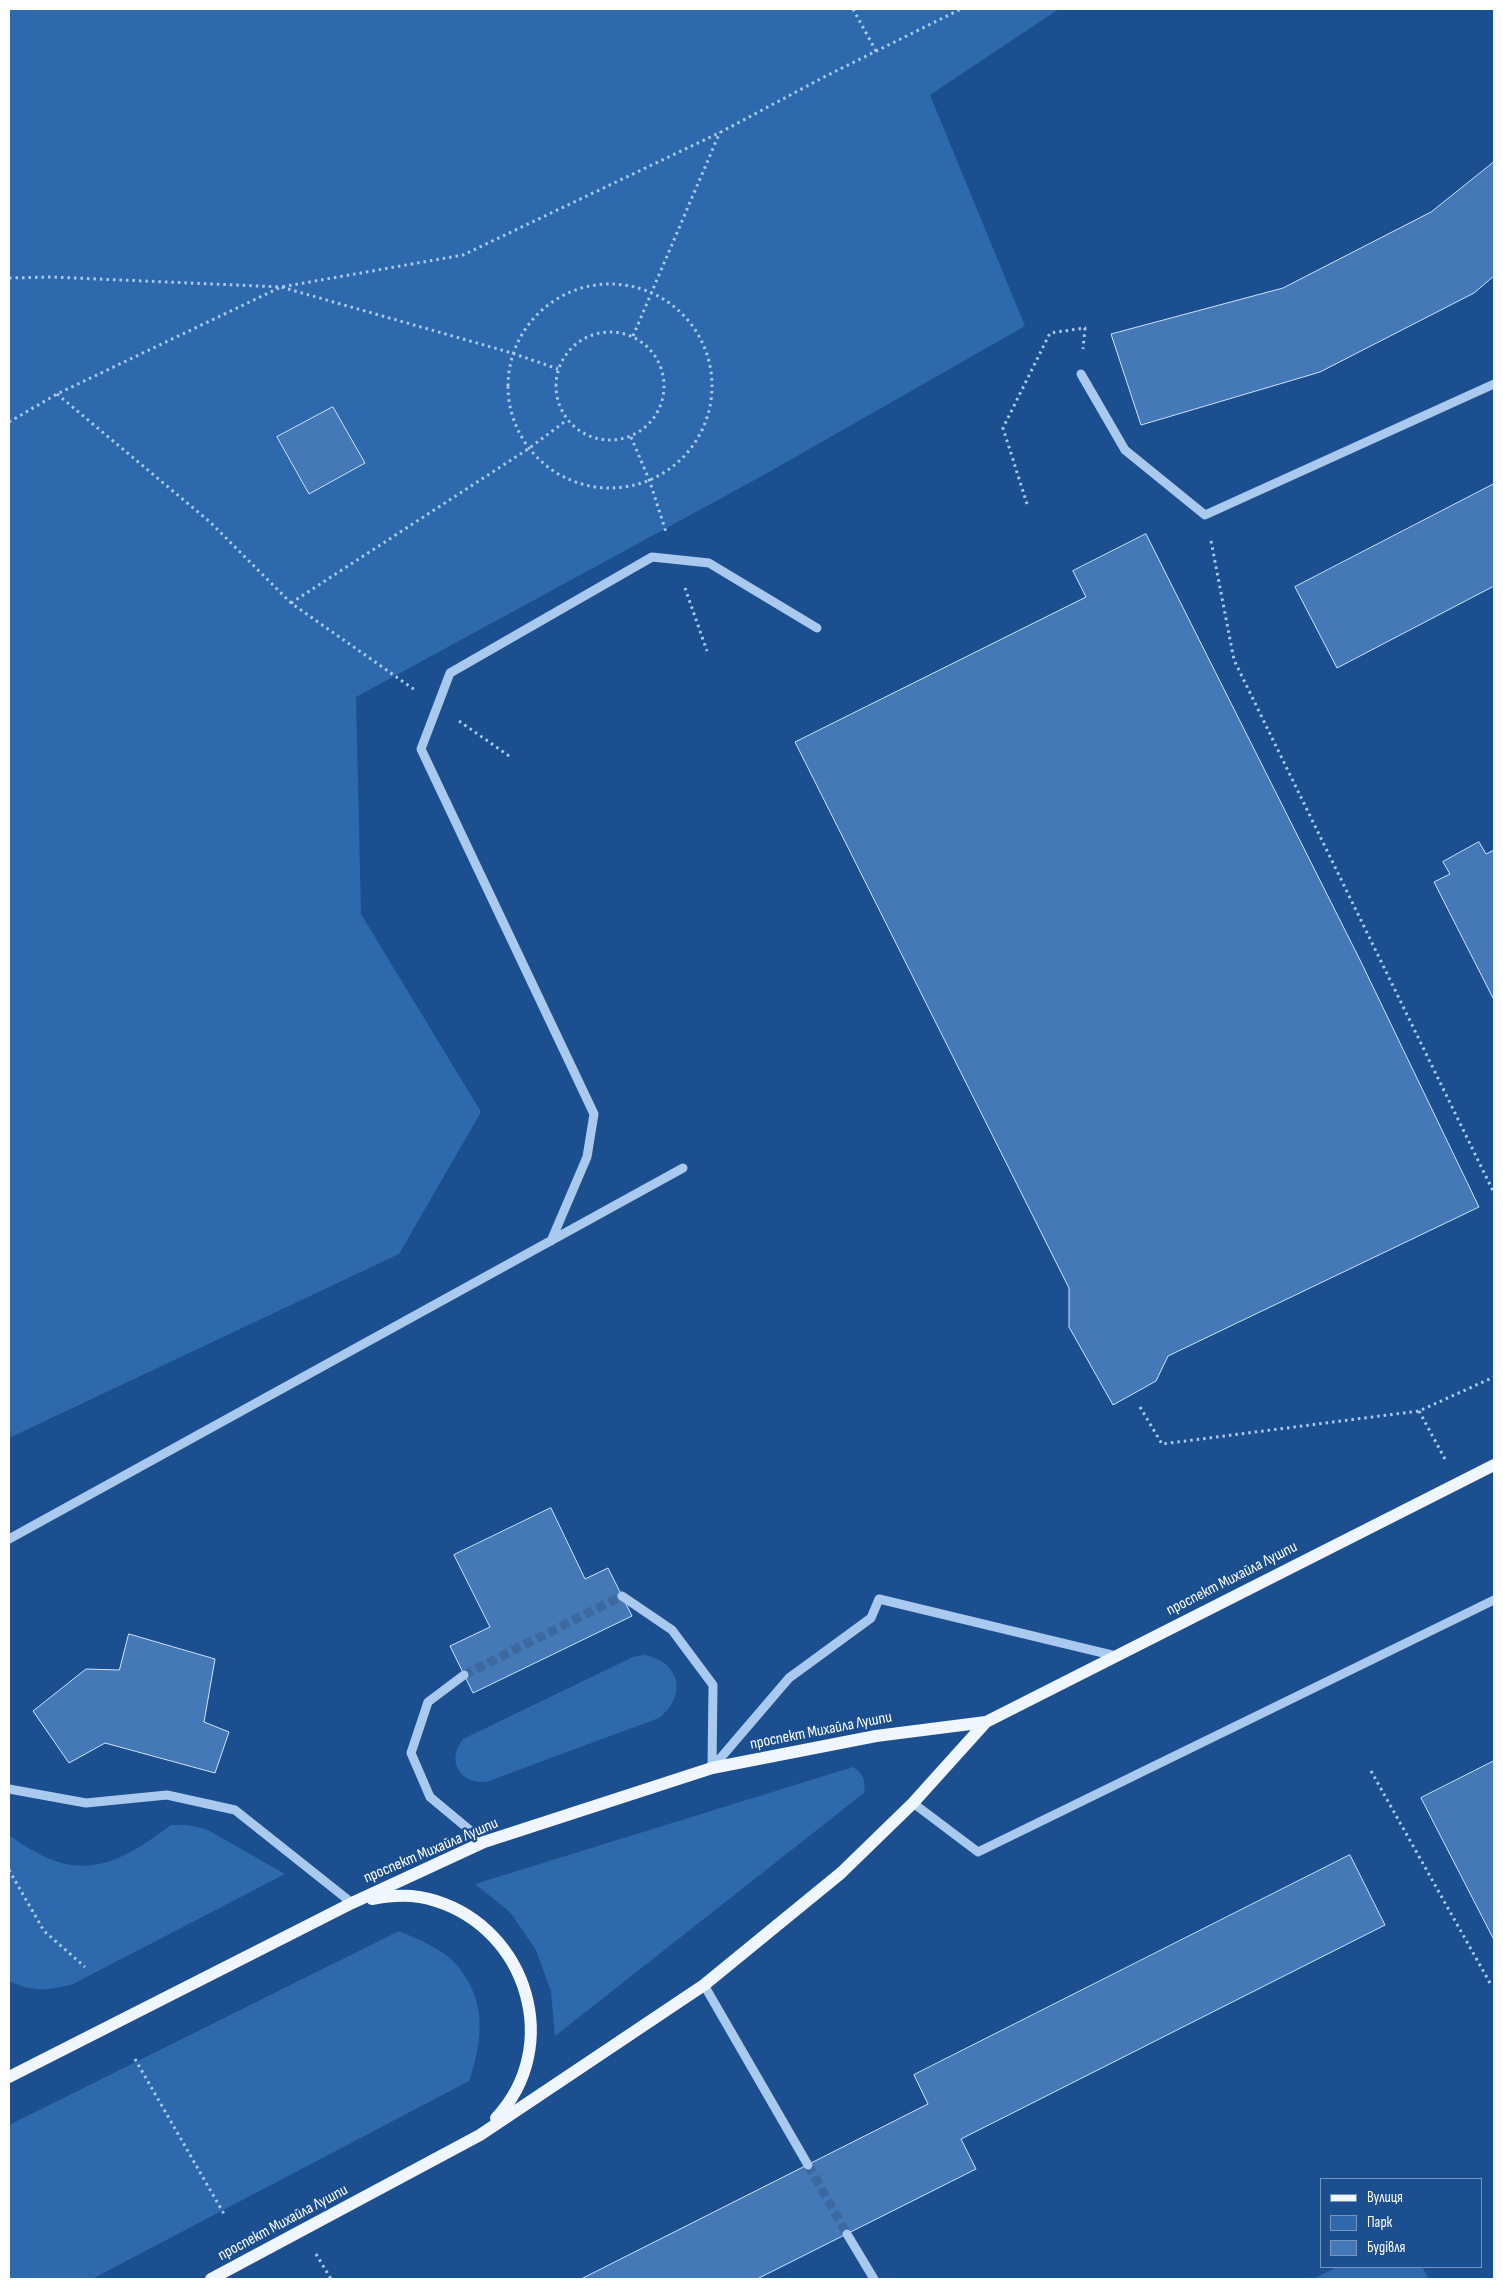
<!DOCTYPE html>
<meta charset="utf-8">
<style>
body{margin:0}
#map{position:relative;width:1503px;height:2288px;overflow:hidden;background:#1b4f8f;font-family:"Sofia Sans Condensed",sans-serif}
canvas{display:block}
.frame{position:absolute;inset:0;border:10px solid #fff;pointer-events:none}
.legend{position:absolute;left:1320px;top:2178px;width:162px;height:90px;box-sizing:border-box;background:#1b4f8f;border:1px solid #7695bc;margin:0;padding:6px 9px;list-style:none;font-size:15px;color:#fff}
.legend li{display:flex;align-items:center;gap:10px;height:25px}
.legend b{width:25px;border:1px solid #7695bc}
</style>
<div id="map">
<canvas width="1503" height="2288"></canvas>
<div class="frame"></div>
<ul class="legend">
<li><b style="height:6px;background:#f0f6ff"></b>Вулиця</li>
<li><b style="height:14px;background:#2e69ad"></b>Парк</li>
<li><b style="height:14px;background:#4478b7"></b>Будівля</li>
</ul>
</div>
<script>
const c = document.querySelector('canvas').getContext('2d');
c.lineJoin = 'round';
function fill(path, color) {
  c.fillStyle = color;
  c.fill(path, 'evenodd');
}
function stroke(path, color, width, dash) {
  c.strokeStyle = color;
  c.lineWidth = width;
  c.lineCap = dash ? 'butt' : 'round';
  c.setLineDash(dash || []);
  c.stroke(path);
}
function label(font, color, halo, rows, align = 'center') {
  c.font = font + ' "Sofia Sans Condensed",sans-serif';
  c.lineWidth = 4.5;
  c.setLineDash([]);
  c.textBaseline = 'middle';
  c.strokeStyle = halo;
  c.fillStyle = color;
  for (const [text, x, y, turn = 0] of rows) {
    c.save();
    c.translate(x, y);
    c.rotate((+turn || 0) * Math.PI / 180);
    c.textAlign = isNaN(turn) ? turn : align;
    if (halo) c.strokeText(text, 0, 0);
    c.fillText(text, 0, 0);
    c.restore();
  }
}
const green = new Path2D(`
 M9 9H1059L930 95 1025 326 762 476 356 697 361 914 481 1112 399 1254 9 1438Z
 M644 1655C680 1661 688 1696 659 1718L486 1782C459 1784 446 1760 463 1739L633 1657Z
 M853 1767C864 1774 866 1781 864 1793L555 2036 551 1992 536 1950 510 1912 475 1884Z
 M171 1825H188L206 1829 285 1874 73 1984C47 1991 34 1992 9 1981V1835C74 1883 110 1871 171 1825Z
 M399 1931C417 1939 438 1947 453 1961 487 1997 484 2038 469 2081L92 2279H9V2125Z
 M1337 2267H1422L1429 2279H1313Z`);
const building = new Path2D(`
 M1494 162V276L1474 293 1320 372 1141 425 1111 334 1283 288 1431 212Z
 M333 407 365 463 309 494 277 437Z
 M1494 484V586L1337 668 1295 587Z
 M1146 534 1361 962 1479 1207 1168 1356 1156 1381 1113 1405 1069 1327V1288L795 742 1086 597 1073 571Z
 M1479 842 1486 854 1494 850V1000L1434 882 1450 874 1443 862Z
 M551 1508 585 1579 608 1568 632 1616 473 1693 450 1646 490 1627 454 1555Z
 M129 1634 215 1659 204 1722 229 1732 215 1773 105 1743 69 1763 33 1711 86 1669 119 1670Z
 M1494 1761V1940L1421 1798Z
 M1350 1855 1385 1925 961 2139 976 2169 757 2279H581L928 2104 914 2075Z`);
const minorTunnel = new Path2D(`
 M464 1675 622 1596
 M808 2165 847 2234`);
const path = new Path2D(`
 M853 9 876 51
 M9 278 52 277 281 287 512 353 558 369
 M508 386a102 102 0 1 1 204 0a102 102 0 1 1-204 0Z
 M556 386a54 54 0 1 1 108 0a54 54 0 1 1-108 0Z
 M633 336 720 132
 M57 394 210 522 291 603 415 690
 M9 422 57 394 281 287 463 255 721 132 824 77 961 9
 M631 437 650 482 666 532
 M1027 504 1003 428 1050 333 1085 328 1083 349
 M1211 541 1234 660 1494 1193
 M685 588 707 651
 M291 603 528 449 567 420
 M459 721 512 758
 M1140 1407 1162 1444 1419 1411 1494 1377
 M1419 1411 1445 1459
 M1371 1771 1490 1983
 M9 1870 44 1931 85 1967
 M135 2059 224 2214
 M316 2254 331 2279`);
const minor = new Path2D(`
 M1081 374 1125 450 1205 515 1494 384
 M551 1241 587 1157 594 1114 421 749 450 673 652 557 709 563 817 628
 M9 1539 683 1168
 M622 1596 672 1630 713 1685 712 1768
 M464 1675 428 1702 411 1753 430 1797 484 1842
 M712 1768 789 1678 871 1618 879 1599 1116 1656
 M9 1789 86 1803 167 1795 235 1810 352 1903
 M913 1803 978 1852 1494 1600
 M704 1985 808 2165
 M847 2234 874 2279`);
const major = new Path2D(`
 M372 1899C392 1895 416 1894 436 1901 528 1930 563 2047 496 2118
 M9 2077 352 1903 484 1842 712 1768 876 1736 986 1722 1494 1465
 M211 2279 480 2135 704 1985 841 1873 913 1803 986 1722`);
const streetNames = [
 ["проспект Михайла Лушпи",1232,1579,-27],
 ["проспект Михайла Лушпи",821,1731,-11],
 ["проспект Михайла Лушпи",431,1851,-23],
 ["проспект Михайла Лушпи",283,2223,-28]
];
fill(green, '#2e69ad');
fill(building, '#4478b7');
stroke(building, '#cfe3fa', 1);
stroke(minorTunnel, '#3d69a0', 9, [9, 4.5]);
stroke(path, '#a9c9ee', 3, [2.5, 4]);
stroke(minor, '#a9c9ee', 9);
stroke(major, '#f0f6ff', 12);
label('16px', '#fff', '#1b4f8f', streetNames);
</script>
